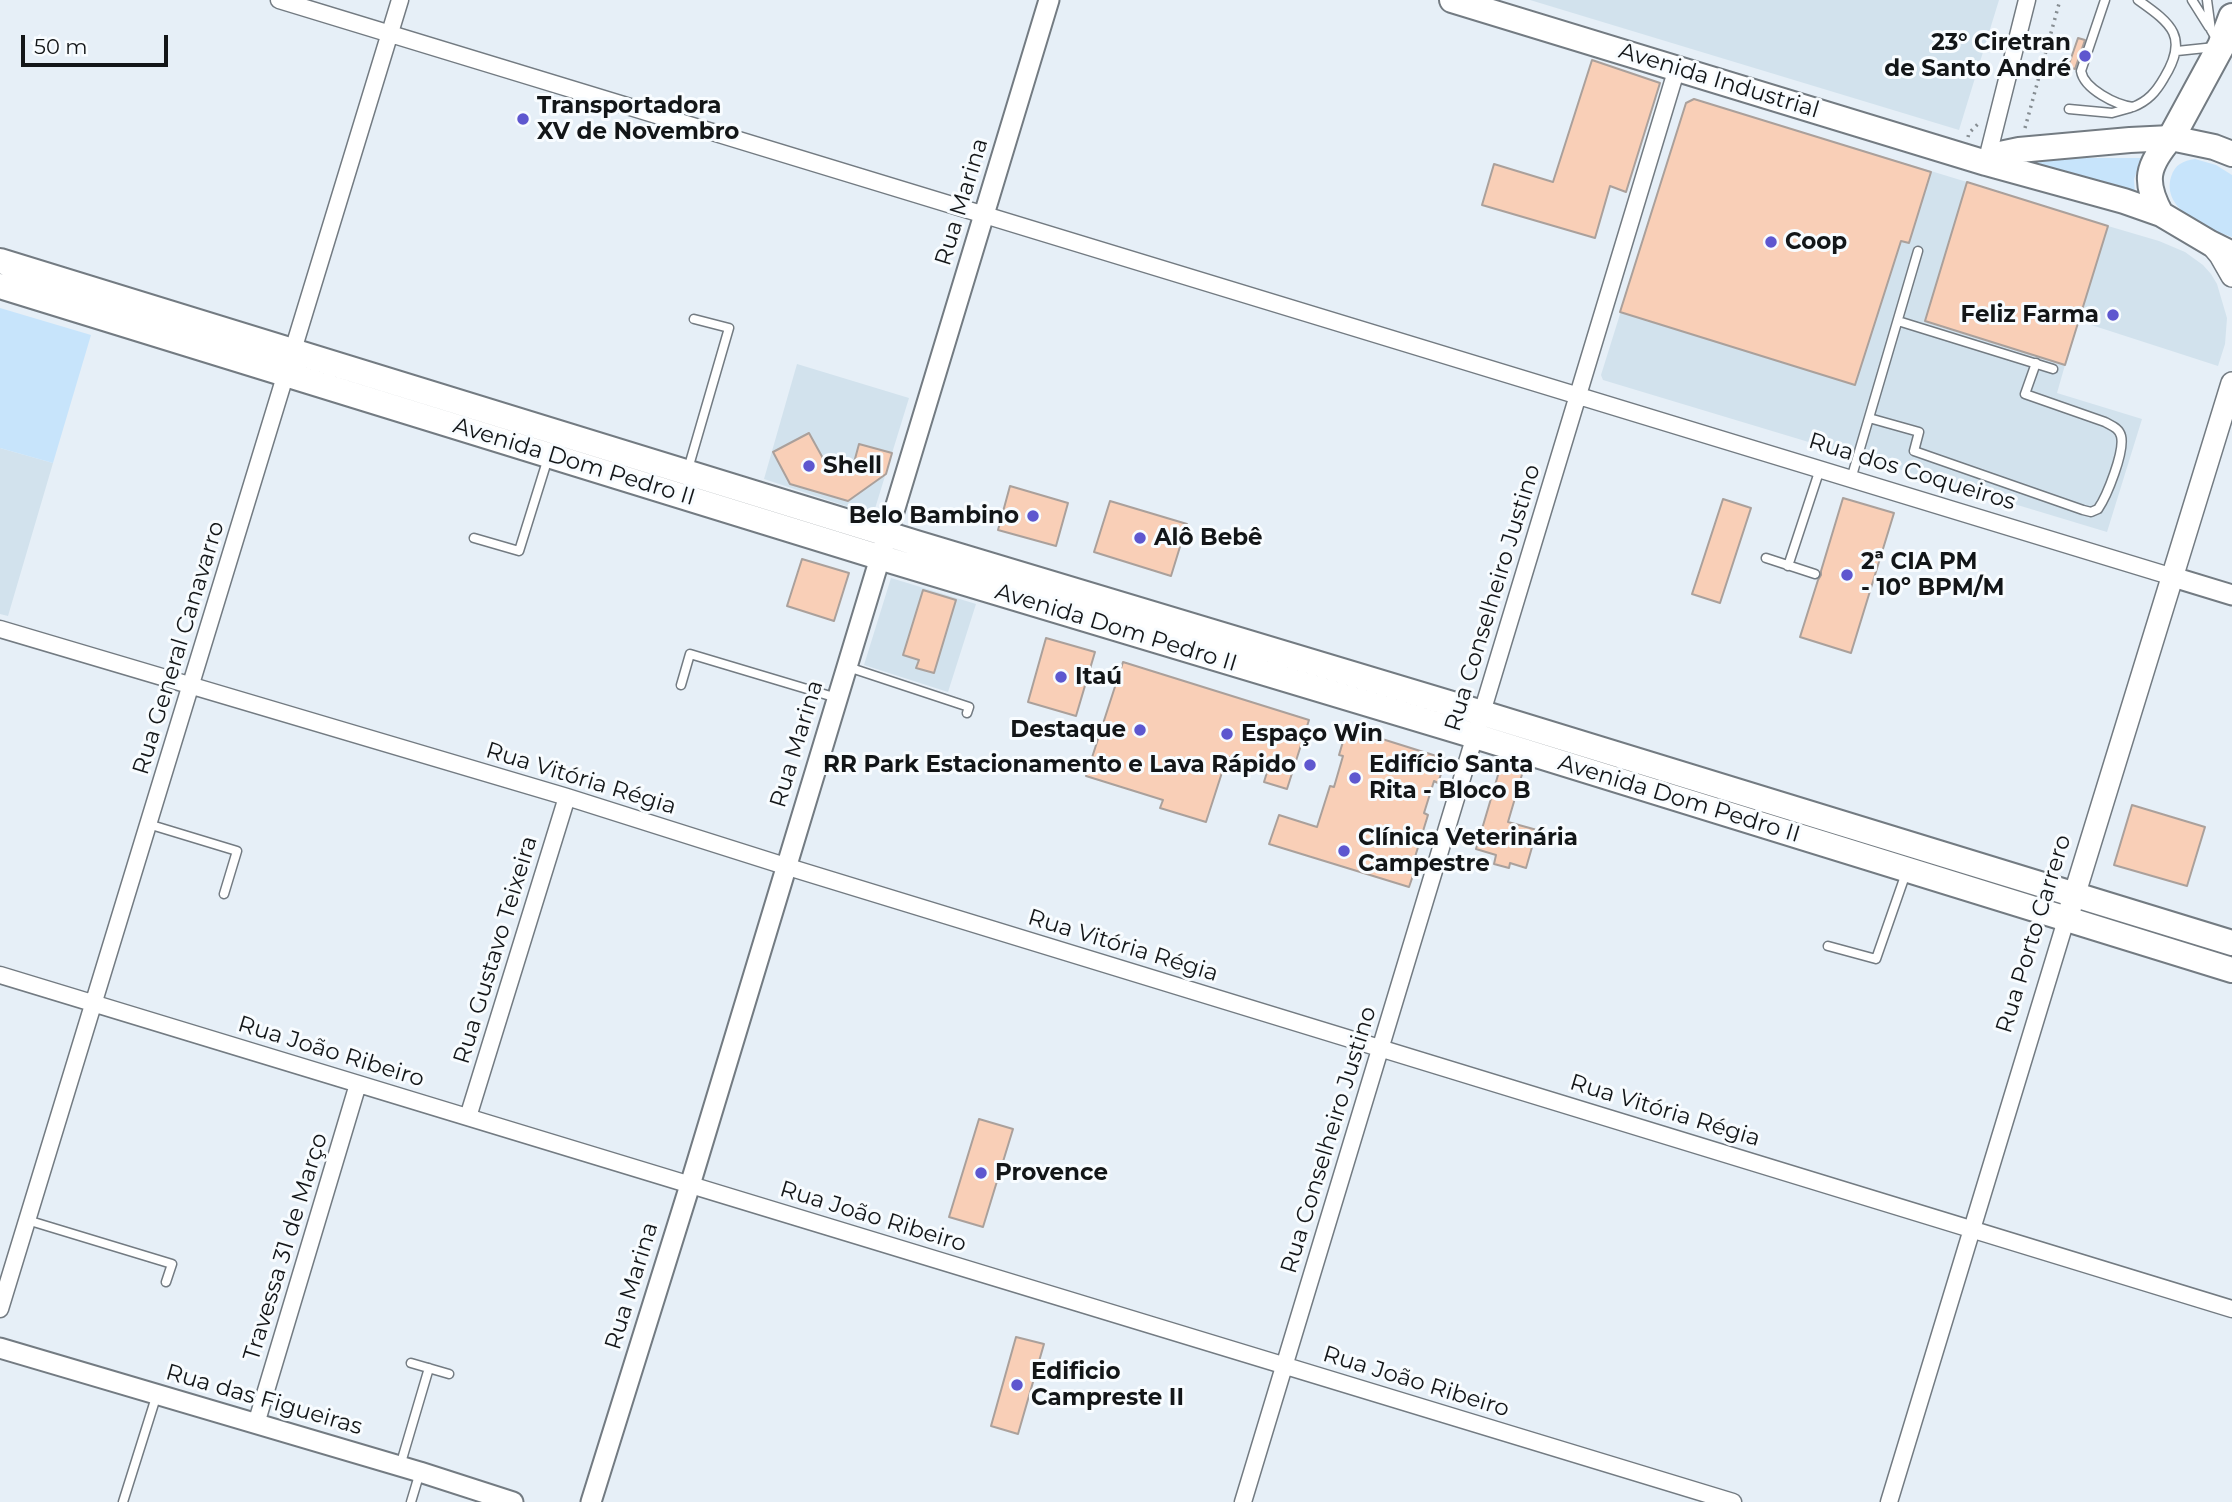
<!DOCTYPE html>
<meta charset="utf-8">
<style>
body{margin:0}
#map{position:relative;width:2232px;height:1502px;overflow:hidden;background:#e6eff7;font-family:Montserrat,sans-serif}
canvas{display:block}
.scale{position:absolute;left:21px;top:35px;width:147px;height:32px;box-sizing:border-box;border:4px solid #131618;border-top:0;padding-left:9px;font-size:21px;line-height:24px;white-space:nowrap;color:#131618;-webkit-text-stroke:5px #f8fcff;paint-order:stroke}
</style>
<div id="map">
<canvas width="2232" height="1502"></canvas>
<div class="scale">50 m</div>
</div>
<script>
const c = document.querySelector('canvas').getContext('2d');
c.lineJoin = 'round';
function fill(path, color) {
  c.fillStyle = color;
  c.fill(path, 'evenodd');
}
function stroke(path, color, width, dash) {
  c.strokeStyle = color;
  c.lineWidth = width;
  c.lineCap = dash ? 'butt' : 'round';
  c.setLineDash(dash || []);
  c.stroke(path);
}
function label(font, color, halo, rows, align = 'center') {
  c.font = font + ' Montserrat,sans-serif';
  c.lineWidth = 6;
  c.setLineDash([]);
  c.textBaseline = 'middle';
  c.strokeStyle = halo;
  c.fillStyle = color;
  for (const [text, x, y, turn = 0] of rows) {
    c.save();
    c.translate(x, y);
    c.rotate((+turn || 0) * Math.PI / 180);
    c.textAlign = isNaN(turn) ? turn : align;
    if (halo) c.strokeText(text, 0, 0);
    c.fillText(text, 0, 0);
    c.restore();
  }
}
const built = new Path2D(`
 M1530 0H1999L1959 130Z
 M1694 99 1967 182 1926 321 2065 365 2057 393 2142 419 2107 532 1603 380 1601 375 1686 103Z
 M2108 226 2159 241 2185 252 2203 265 2211 274 2217 284 2227 318 2225 344 2218 366 2079 321Z
 M797 364 909 398 873 515 764 479Z
 M0 448 53 463 8 616 0 614Z
 M891 578 976 604 948 692 864 665Z`);
const green = new Path2D(`
 M2033 158H2142L2134 179 2135 195 2034 166 2030 162Z
 M2195 159 2216 165 2232 175V237C2208 229 2161 210 2171 177 2175 164 2183 161 2195 159Z
 M0 308 91 335 53 463 0 448Z`);
const building = new Path2D(`
 M2078 38 2085 40 2075 69 2068 67Z
 M1592 60 1660 83 1626 192 1610 186 1595 238 1482 205 1494 164 1553 182Z
 M1694 99 1931 172 1909 243 1901 241 1855 385 1620 312 1686 103Z
 M1967 182 2108 226 2065 365 1925 321Z
 M809 433 825 462 852 470 859 444 892 453 886 474 848 501 790 484 773 452Z
 M1010 486 1068 503 1056 546 998 530Z
 M1843 498 1894 513 1851 653 1800 637 1818 580 1821 575V571Z
 M1723 499 1751 508 1720 603 1692 594Z
 M1110 501 1187 524 1171 576 1094 552Z
 M802 559 849 573 834 621 787 606Z
 M923 590 956 600 934 673 916 668 919 660 903 655Z
 M1046 638 1095 652 1076 716 1028 702Z
 M1123 662 1309 720 1287 789 1264 782 1268 769 1227 757 1206 822 1160 808 1163 800 1086 776Z
 M1347 728 1446 759 1438 783 1434 781 1424 813 1428 815 1415 857 1419 858 1409 887 1269 844 1279 815 1317 827 1330 786 1334 787 1343 756 1339 755Z
 M1501 765 1523 771 1508 822 1537 830 1526 868 1510 863 1509 868 1494 864 1496 855 1476 849Z
 M2132 805 2205 827 2187 886 2114 865Z
 M979 1119 1013 1129 983 1227 949 1217Z
 M1016 1337 1044 1344 1018 1434 991 1426Z`);
const path = new Path2D(`
 M2025 128 2060 0
 M1968 137 1969 133 1978 124`);
const service = new Path2D(`
 M2105 0 2081 71C2084 89 2116 105 2133 107 2148 101 2156 92 2164 78 2189 37 2172 24 2138 0
 M2192 0 2209 27
 M2207 0 2211 30 2217 40
 M2177 51 2215 47
 M2069 109 2112 113 2130 108
 M1898 321 2053 369
 M1869 418 1919 432 1914 451 2083 510 2091 512 2098 509C2107 496 2125 451 2121 436 2119 428 2112 426 2105 422L2025 394 2036 363
 M688 469 729 328 694 319
 M1851 479 1918 251
 M474 538 519 551 548 458
 M1766 558 1815 574
 M1788 566 1820 469
 M848 667 969 707 967 713
 M681 685 690 654 837 698
 M148 824 237 851 224 894
 M1828 946 1876 959 1906 873
 M27 1220 172 1264 166 1282
 M411 1363 449 1374
 M400 1466 429 1368
 M123 1502 157 1394
 M411 1502 420 1472`);
const minor = new Path2D(`
 M279 0 2173 577
 M1986 163 2027 0
 M0 629 567 797 785 866 2232 1309
 M0 975 1733 1502
 M468 1117 567 797
 M0 1309 400 0
 M256 1424 358 1084
 M1243 1502 1677 68
 M1889 1502 2066 920`);
const tertiary = new Path2D(`
 M2173 577 2232 595
 M0 1348 420 1472 513 1502
 M591 1502 690 1185 1049 0`);
const secondary = new Path2D(`
 M2210 243 2220 255 2232 276
 M2070 909 2232 383`);
const primary = new Path2D(`
 M1452 0 1986 163 2124 201 2161 214 2210 243 2232 254
 M1986 163 2000 154 2019 150 2130 140 2171 138 2214 147 2232 154
 M2161 214C2143 181 2147 166 2171 138
 M0 261 916 543 1482 713 2232 943
 M0 286 879 557 1475 736 2232 970`);
const trunk = new Path2D(`
 M2171 138 2221 46 2232 17`);
const markers = [
 [2085,56,7,"#5e57cf"],
 [523,119,7,"#5e57cf"],
 [1771,242,7,"#5e57cf"],
 [2113,315,7,"#5e57cf"],
 [809,466,7,"#5e57cf"],
 [1033,516,7,"#5e57cf"],
 [1140,538,7,"#5e57cf"],
 [1847,575,7,"#5e57cf"],
 [1061,677,7,"#5e57cf"],
 [1140,730,7,"#5e57cf"],
 [1227,734,7,"#5e57cf"],
 [1310,765,7,"#5e57cf"],
 [1355,778,7,"#5e57cf"],
 [1344,851,7,"#5e57cf"],
 [981,1173,7,"#5e57cf"],
 [1017,1385,7,"#5e57cf"]
];
const poiNames = [
 ["23° Ciretran",2071,43,"right"],
 ["de Santo André",2071,69,"right"],
 ["Transportadora",537,106],
 ["XV de Novembro",537,132],
 ["Coop",1785,242],
 ["Feliz Farma",2099,315,"right"],
 ["Shell",823,466],
 ["Belo Bambino",1019,516,"right"],
 ["Alô Bebê",1154,538],
 ["2ª CIA PM",1861,562],
 ["- 10º BPM/M",1861,588],
 ["Itaú",1075,677],
 ["Destaque",1126,730,"right"],
 ["Espaço Win",1241,734],
 ["RR Park Estacionamento e Lava Rápido",1296,765,"right"],
 ["Edifício Santa",1369,765],
 ["Rita - Bloco B",1369,791],
 ["Clínica Veterinária",1358,838],
 ["Campestre",1358,864],
 ["Provence",995,1173],
 ["Edificio",1031,1372],
 ["Campreste II",1031,1398]
];
const streetNames = [
 ["Avenida Industrial",1719,81,17],
 ["Rua Marina",962,202,-73],
 ["Avenida Dom Pedro II",574,462,17],
 ["Rua dos Coqueiros",1912,472,17],
 ["Rua Conselheiro Justino",1493,598,-73],
 ["Avenida Dom Pedro II",1116,628,17],
 ["Rua General Canavarro",179,648,-73],
 ["Rua Marina",797,744,-73],
 ["Rua Vitória Régia",581,779,17],
 ["Avenida Dom Pedro II",1679,799,17],
 ["Rua Porto Carrero",2034,934,-73],
 ["Rua Vitória Régia",1123,946,17],
 ["Rua Gustavo Teixeira",496,950,-73],
 ["Rua João Ribeiro",331,1052,17],
 ["Rua Vitória Régia",1665,1111,17],
 ["Rua Conselheiro Justino",1329,1140,-73],
 ["Rua João Ribeiro",873,1217,17],
 ["Travessa 31 de Março",286,1247,-73],
 ["Rua Marina",632,1286,-73],
 ["Rua João Ribeiro",1416,1382,17],
 ["Rua das Figueiras",264,1400,16]
];
fill(built, '#d2e2ed');
fill(green, '#c7e4fb');
fill(building, '#f9cfb7');
stroke(building, '#aaa09b', 2);
stroke(service, '#737b82', 11);
stroke(minor, '#737b82', 19);
stroke(tertiary, '#737b82', 23);
stroke(secondary, '#737b82', 24);
stroke(primary, '#737b82', 28);
stroke(trunk, '#737b82', 30);
stroke(path, '#868d92', 3.5, [2, 5]);
stroke(service, '#fff', 8);
stroke(minor, '#fff', 16);
stroke(tertiary, '#fff', 19);
stroke(secondary, '#fff', 21);
stroke(primary, '#fff', 24);
stroke(trunk, '#fff', 26);
for (const [x, y, r, color] of markers) {
  const dot = new Path2D();
  dot.arc(x, y, r, 0, 2 * Math.PI);
  c.fillStyle = color;
  c.fill(dot);
  stroke(dot, '#f8fcff', 2.5);
}
label('bold 23px', '#131618', '#f8fcff', poiNames, 'left');
label('23px', '#131618', '#f8fcff', streetNames);
</script>
